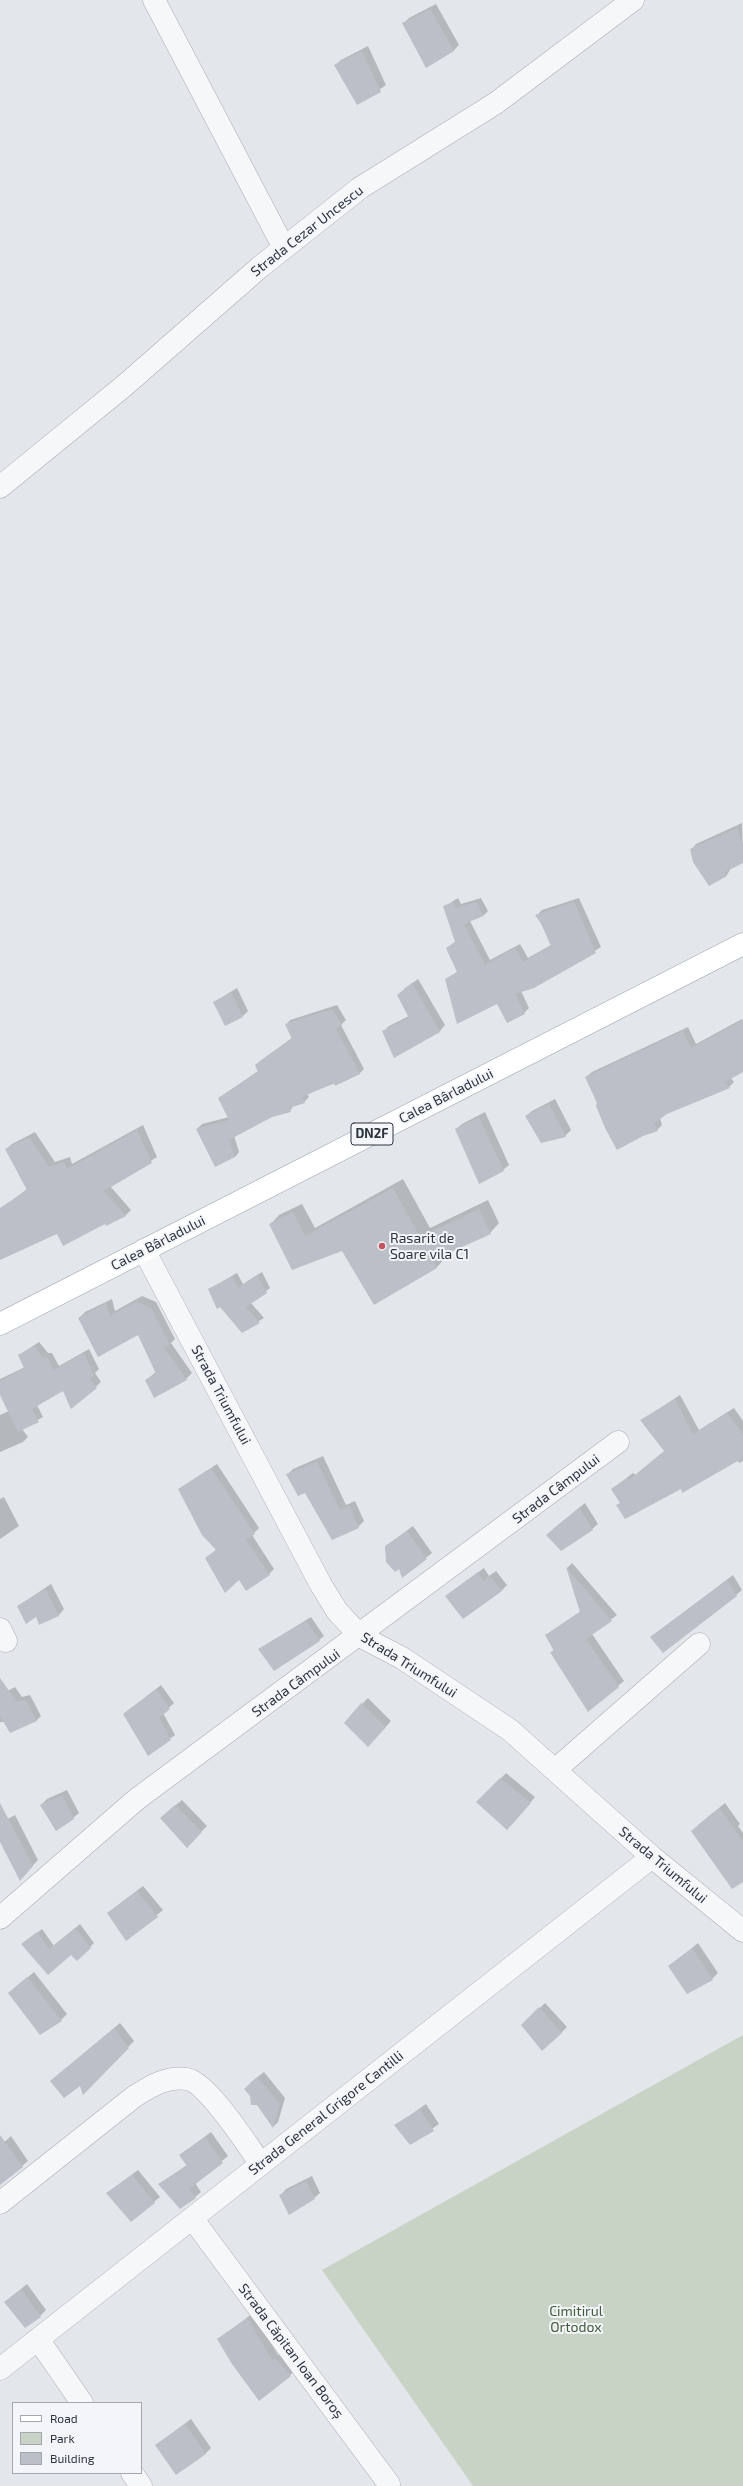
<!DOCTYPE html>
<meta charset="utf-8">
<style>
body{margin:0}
#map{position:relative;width:743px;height:2486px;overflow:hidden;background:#e3e6ea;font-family:"Exo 2",sans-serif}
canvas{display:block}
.legend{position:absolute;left:12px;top:2402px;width:130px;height:72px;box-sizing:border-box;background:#f3f5f8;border:1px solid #a3a7af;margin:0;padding:5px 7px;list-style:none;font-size:12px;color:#2c3341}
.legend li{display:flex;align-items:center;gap:8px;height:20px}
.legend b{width:20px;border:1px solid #a3a7af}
</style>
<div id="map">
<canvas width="743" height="2486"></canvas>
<ul class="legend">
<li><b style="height:5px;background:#fff"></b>Road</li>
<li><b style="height:11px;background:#c8d3c5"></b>Park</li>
<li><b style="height:11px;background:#bbbfc7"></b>Building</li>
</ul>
</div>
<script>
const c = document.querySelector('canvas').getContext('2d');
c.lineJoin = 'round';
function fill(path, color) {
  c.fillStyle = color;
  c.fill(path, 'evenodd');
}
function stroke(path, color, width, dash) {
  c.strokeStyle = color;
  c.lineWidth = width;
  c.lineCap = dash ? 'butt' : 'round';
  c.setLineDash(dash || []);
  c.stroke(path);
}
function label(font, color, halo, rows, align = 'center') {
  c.font = font + ' "Exo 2",sans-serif';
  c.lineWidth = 4;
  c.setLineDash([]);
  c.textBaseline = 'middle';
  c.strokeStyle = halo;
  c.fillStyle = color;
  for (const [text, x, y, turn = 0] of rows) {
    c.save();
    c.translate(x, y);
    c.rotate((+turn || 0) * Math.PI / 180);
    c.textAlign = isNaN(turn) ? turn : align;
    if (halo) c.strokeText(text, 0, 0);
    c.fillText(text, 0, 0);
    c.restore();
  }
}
const green = new Path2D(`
 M743 2035V2486H473L322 2270Z`);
const shadow = new Path2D(`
 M436 4 459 45 453 51 403 24 409 18Z
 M368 46 386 85 358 104 335 65 341 60Z
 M742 823 743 862 731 868 727 875 709 884 691 850 696 844Z
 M458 898 461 904 481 898 488 911 483 916 470 921 490 960 520 944 528 958 551 945 537 915 542 910 579 898 601 947 534 987 521 991 529 1008 524 1013 447 980 458 971 447 948 456 941 444 907Z
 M418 979 445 1025 440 1031 394 1056 383 1032 389 1026 409 1016 404 989Z
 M237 988 248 1011 243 1016 214 1002Z
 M337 1005 346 1020 341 1025 364 1069 359 1074 307 1094 309 1097 304 1102 294 1105 290 1111 272 1116 234 1136 239 1152 235 1157 197 1129 202 1124 229 1117 219 1098 258 1071 256 1065 260 1061 292 1038 286 1025 290 1020Z
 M742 1019 743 1071 731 1078 734 1082 729 1087 666 1113 660 1118 662 1125 657 1130 599 1104 586 1077 592 1072 688 1027 696 1044Z
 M555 1099 571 1130 565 1136 526 1116 532 1111Z
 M485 1112 509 1165 503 1170 456 1129 462 1124Z
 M143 1125 157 1157 110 1186 131 1210 125 1216 105 1222 58 1233 0 1259 2 1208 27 1189 6 1149 12 1144 35 1132 55 1162 70 1157 72 1164Z
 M403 1179 430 1228 488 1200 499 1223 490 1233 444 1254 446 1257 437 1267 374 1304 343 1250 270 1225 279 1215 302 1204 315 1228Z
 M262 1272 270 1288 251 1303 264 1318 242 1331 209 1289 237 1273 243 1284Z
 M142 1296 156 1302 175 1339 171 1343 192 1373 186 1379 146 1380 156 1372 138 1334 79 1318 85 1312 112 1299 115 1311Z
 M39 1342 48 1353H52L59 1366 89 1349 99 1369 95 1373 101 1382 71 1408 63 1390 37 1405 43 1417 22 1429 28 1437 23 1442 0 1452V1415L9 1411 0 1392V1379L25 1367 19 1355Z
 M680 1395 699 1430 734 1408 743 1421V1461L739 1463 738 1460 682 1487 621 1502 612 1489 633 1473 636 1475 665 1451 642 1420Z
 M323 1456 346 1505 355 1501 364 1521 358 1527 306 1491 288 1474 293 1469Z
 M217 1464 259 1528 252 1535 274 1569 269 1574 239 1579 206 1558 217 1549 179 1489Z
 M4 1497 19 1526 0 1539V1499Z
 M585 1503 598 1524 592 1529H553Z
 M413 1526 432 1553 402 1576 400 1568 386 1546Z
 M572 1563 617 1615 592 1634 624 1681 588 1711 552 1652 554 1649 546 1635 581 1611 567 1568Z
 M484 1568 489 1576 496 1571 507 1585 501 1591 446 1596Z
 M733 1575 742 1590 736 1595 651 1637Z
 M51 1584 64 1609 59 1615 40 1624 37 1616 18 1606Z
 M311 1617 324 1636 319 1640 259 1649Z
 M161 1685 174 1703 163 1713 175 1735 148 1755 124 1714Z
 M15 1687 22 1697 30 1695 41 1716 36 1721 0 1722V1695Z
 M368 1698 391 1721 374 1740 362 1704Z
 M506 1773 535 1797 513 1823 478 1802Z
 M67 1790 79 1813 73 1818 41 1805 47 1799Z
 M182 1800 207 1826 187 1846 167 1812Z
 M725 1803 740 1824 738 1826 743 1833V1880L698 1825Z
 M15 1815 38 1860 24 1875 0 1840V1823Z
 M143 1886 163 1910 126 1940 114 1908Z
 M80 1924 94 1943 77 1960 71 1953 48 1974 23 1944 42 1929 54 1946Z
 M698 1943 718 1973 712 1979 687 1992 670 1966Z
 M34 1972 67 2014 61 2020 9 1993Z
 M545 2003 567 2027 561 2033 523 2025Z
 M120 2023 134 2041 83 2093 81 2085 51 2081Z
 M264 2072 285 2098 278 2122 273 2127 250 2083Z
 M426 2104 439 2124 410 2144 396 2125Z
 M211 2132 228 2156 195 2183 201 2192 195 2197 159 2184 187 2165 180 2155Z
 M11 2136 28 2161 22 2166 0 2177V2146Z
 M138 2170 160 2197 154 2202 107 2193Z
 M312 2176 320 2193 314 2198 281 2195 286 2189Z
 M27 2284 46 2310 40 2316 11 2297Z
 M253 2313 278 2355 281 2353 296 2370 290 2375 219 2339Z
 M191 2419 211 2448 205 2454 156 2445Z`);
const building = new Path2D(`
 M430 9 454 51 426 68 402 23Z
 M362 51 381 92 357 105 334 65Z
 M737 828 743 844V863L725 872 727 876 709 886 693 862 690 849Z
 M453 902 456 908 476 902 483 916 464 924 485 965 515 948 523 962 551 946 542 925 535 915 574 902 596 953 534 988 515 994 525 1014 507 1023 497 1004 457 1024 445 979 457 972 446 948 455 942 443 906Z
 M412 983 440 1032 394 1058 382 1031 409 1018 397 995Z
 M231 993 243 1017 225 1026 213 1002Z
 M332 1009 342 1025 336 1029 360 1074 335 1086 334 1083 302 1097 305 1103 289 1108 291 1112 272 1117 229 1140 235 1157 215 1167 196 1129 229 1120 218 1098 258 1072 255 1065 292 1039 285 1024Z
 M743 1020V1072L725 1082 730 1088 667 1114 654 1123 658 1131 643 1136 617 1150 605 1128 596 1106 597 1103 585 1077 683 1031 691 1048Z
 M549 1104 566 1137 541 1143 525 1116Z
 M479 1117 504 1171 479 1184 455 1129Z
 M137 1130 152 1163 104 1191 126 1216 106 1226 105 1224 63 1246 57 1234 0 1260V1208L27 1190 5 1149 29 1137 49 1167 64 1162 67 1169Z
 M393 1188 420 1237 479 1209 491 1234 433 1260 437 1268 374 1305 342 1251 292 1270 269 1224 293 1212 305 1236Z
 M257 1275 267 1293 246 1307 260 1323 242 1333 220 1307 217 1309 208 1289 232 1277 238 1288Z
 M136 1302 151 1308 170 1345 164 1348 187 1380 154 1398 145 1380 156 1374 138 1335 98 1357 78 1318 106 1303 110 1316Z
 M34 1346 43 1358 47 1357 54 1370 84 1353 94 1375 90 1378 97 1388 71 1409 63 1391 32 1409 39 1422 18 1432 0 1395V1381L24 1368 18 1355Z
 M675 1399 693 1434 727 1413 743 1434V1458L682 1493 681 1489 625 1519 616 1505 620 1503 611 1489 627 1478 629 1480 664 1451 640 1420Z
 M317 1462 340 1510 349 1506 359 1528 332 1540 305 1493 298 1496 286 1474Z
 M211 1468 255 1534 246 1540 270 1575 246 1591 239 1580 225 1593 205 1558 216 1550 202 1535 178 1489Z
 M579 1508 593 1530 561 1551 546 1535Z
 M407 1531 427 1559 402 1578 399 1569 395 1572 386 1562 385 1546Z
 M566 1567 612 1621 586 1639 619 1687 588 1712 550 1652 554 1651 545 1635 580 1612Z
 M478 1572 483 1581 490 1576 502 1591 463 1619 445 1596Z
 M727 1580 737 1596 663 1653 650 1637Z
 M45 1589 59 1616 39 1625 36 1617 26 1624 17 1606Z
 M306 1621 320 1641 274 1671 258 1649Z
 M0 1678 17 1702 25 1699 37 1721 10 1733 0 1716Z
 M156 1689 170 1709 159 1718 171 1740 148 1756 123 1714Z
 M361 1703 386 1727 368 1747 344 1723Z
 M500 1778 531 1803 507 1830 476 1802Z
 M62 1795 74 1819 56 1831 40 1805Z
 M0 1803 33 1866 20 1881 0 1842Z
 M175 1805 202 1832 187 1848 160 1818Z
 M719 1808 743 1841V1882L732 1889 691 1831Z
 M137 1891 158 1917 126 1941 107 1913Z
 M75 1928 91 1948 77 1961 71 1955 48 1975 21 1944 37 1932 49 1949Z
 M692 1948 713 1980 687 1994 668 1966Z
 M27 1977 62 2021 40 2035 8 1993Z
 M539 2007 562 2033 542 2051 521 2025Z
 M114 2028 129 2048 83 2095 80 2086 64 2098 50 2081Z
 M257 2077 280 2104 273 2128 257 2105H251L250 2096 244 2089Z
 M420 2109 434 2131 410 2145 394 2125Z
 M0 2135 23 2167 0 2185Z
 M205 2137 223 2163 189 2189 196 2198 180 2209 158 2184 187 2166 179 2155Z
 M132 2175 155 2203 131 2222 106 2193Z
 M306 2181 315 2199 289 2215 279 2195Z
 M21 2289 41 2317 25 2328 4 2302Z
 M247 2318 272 2360 275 2358 291 2376 259 2401 232 2364 217 2339Z
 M185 2424 206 2454 176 2475 155 2445Z`);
const street = new Path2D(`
 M154 0 284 248
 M0 487 124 386 260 267 360 188 496 103 633 0
 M144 1250 321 1585 337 1611 360 1636 402 1658 510 1730 652 1857 743 1931
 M0 1629 6 1641
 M555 1770 699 1644
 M0 1918 137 1799 618 1442
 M0 2203 135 2096C151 2086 167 2076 187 2079 208 2083 247 2145 261 2164
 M192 2218 389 2484
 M38 2339 82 2403
 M0 2369 652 1857
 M132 2473 141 2486`);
const primary = new Path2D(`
 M0 1324 743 944`);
const markers = [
 [382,1246,4,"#c5525f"]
];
const shields = [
 [372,1134,42]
];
const shieldNames = [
 ["DN2F",372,1134]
];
const streetNames = [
 ["Strada Cezar Uncescu",307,231,-38],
 ["Calea Bârladului",446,1096,-27],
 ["Calea Bârladului",158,1243,-27],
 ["Strada Triumfului",221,1395,62],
 ["Strada Câmpului",556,1489,-37],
 ["Strada Triumfului",409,1665,32],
 ["Strada Câmpului",296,1683,-36],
 ["Strada Triumfului",663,1865,40],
 ["Strada General Grigore Cantilli",326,2113,-38],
 ["Strada Căpitan Ioan Boroș",291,2351,53]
];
const poiNames = [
 ["Rasarit de",390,1238],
 ["Soare vila C1",390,1254]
];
const parkNames = [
 ["Cimitirul",576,2311],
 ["Ortodox",576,2327]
];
fill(green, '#c8d3c5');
fill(shadow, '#0003');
fill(building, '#bbbfc7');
stroke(street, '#a8adb4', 23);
stroke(primary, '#a3aab5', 23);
stroke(street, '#f6f7f9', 22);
stroke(primary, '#fff', 22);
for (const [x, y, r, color] of markers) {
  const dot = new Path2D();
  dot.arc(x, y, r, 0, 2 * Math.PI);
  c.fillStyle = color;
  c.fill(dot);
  stroke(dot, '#f3f5f8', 1.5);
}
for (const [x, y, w] of shields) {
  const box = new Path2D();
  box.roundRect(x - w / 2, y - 11, w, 22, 3);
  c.fillStyle = '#f3f5f8';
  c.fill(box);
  stroke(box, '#2c3341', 1);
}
label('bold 13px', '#2c3341', null, shieldNames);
label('14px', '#2c3341', '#f3f5f8', streetNames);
label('14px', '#2c3341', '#f3f5f8', poiNames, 'left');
label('14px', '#3f5c3a', '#f3f5f8', parkNames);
</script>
